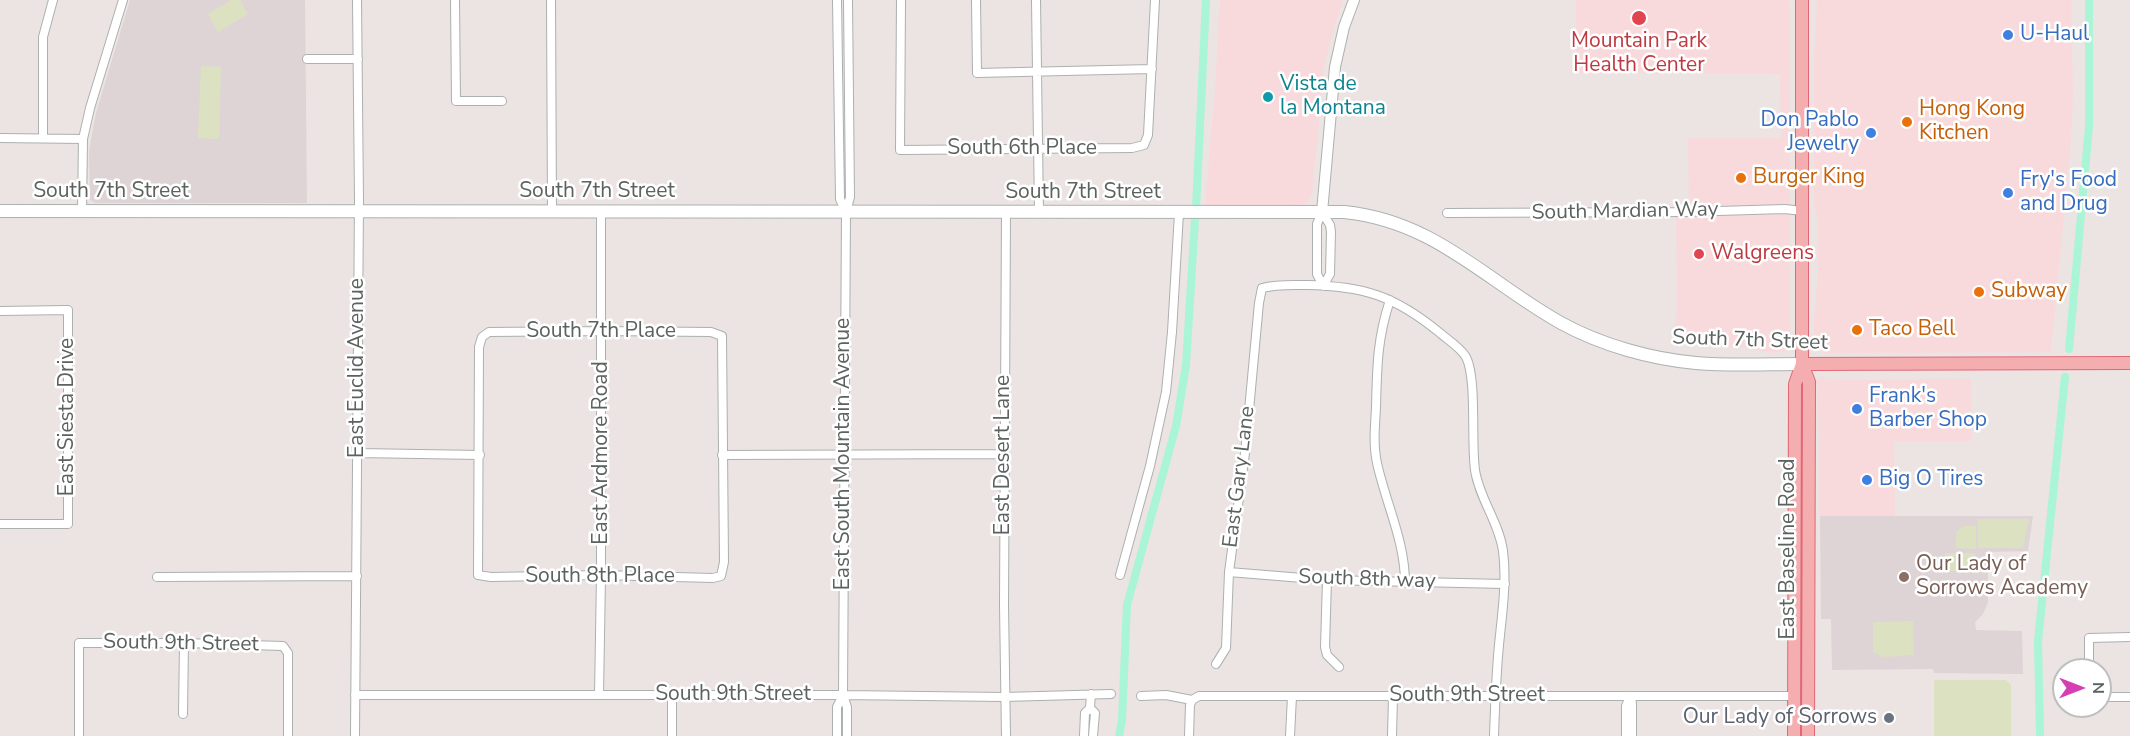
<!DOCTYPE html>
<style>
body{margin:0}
#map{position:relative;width:2130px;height:736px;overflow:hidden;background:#ece3e3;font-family:"Nunito Sans",sans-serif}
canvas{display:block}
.north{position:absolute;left:2052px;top:658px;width:60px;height:60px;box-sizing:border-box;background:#fff;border:2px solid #bdc0bf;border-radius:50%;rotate:90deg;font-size:16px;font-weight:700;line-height:24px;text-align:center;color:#5b6260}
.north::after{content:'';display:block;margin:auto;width:21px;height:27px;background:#d53fb3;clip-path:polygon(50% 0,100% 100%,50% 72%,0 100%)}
</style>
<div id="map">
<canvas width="2130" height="736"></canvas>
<div class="north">N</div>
</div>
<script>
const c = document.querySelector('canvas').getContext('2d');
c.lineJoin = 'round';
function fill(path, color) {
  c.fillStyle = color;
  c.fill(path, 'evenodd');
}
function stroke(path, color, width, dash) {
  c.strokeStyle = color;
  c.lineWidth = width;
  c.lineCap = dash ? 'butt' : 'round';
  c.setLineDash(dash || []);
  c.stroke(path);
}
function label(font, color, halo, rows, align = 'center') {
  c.font = font + ' "Nunito Sans",sans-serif';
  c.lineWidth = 5;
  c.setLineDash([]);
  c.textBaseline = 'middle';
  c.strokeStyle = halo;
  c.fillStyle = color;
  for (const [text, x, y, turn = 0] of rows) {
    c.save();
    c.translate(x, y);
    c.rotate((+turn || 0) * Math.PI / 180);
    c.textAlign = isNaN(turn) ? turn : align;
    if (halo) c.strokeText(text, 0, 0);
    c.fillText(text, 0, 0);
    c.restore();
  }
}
const commercial = new Path2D(`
 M1220 0H1343L1333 31 1325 62 1312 194 1308 202 1302 206 1205 205 1215 89Z
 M1576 0H1789L1790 342 1785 351 1773 353 1745 348 1671 345 1677 313 1676 215 1689 214 1688 138H1781L1780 74 1576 73Z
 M1817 0H2071L2073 94 2070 151 2051 352 1827 353 1817 348 1814 342V320L1818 274V228L1814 200V67Z
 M1822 376 1827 380 1971 379V441L1894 442 1895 516H1819V436L1817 387 1815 382Z`);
const education = new Path2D(`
 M130 0H305L307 203H96L90 200 89 152 92 134 96 113Z
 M1820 516H2033L2028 551 1988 552V602L1983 614 1975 622 1976 630 2022 631 2023 674 1934 673 1933 669 1832 670 1831 619H1821Z`);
const green = new Path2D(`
 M231 0H240L248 14 218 32 208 14Z
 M201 66 221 67 219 139 198 138Z
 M1978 519H2029L2023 548H1978Z
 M1963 526H1976V549L1956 548V532Z
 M1945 553H1975V571H1944Z
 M1913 621 1914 655 1883 657 1873 652V622Z
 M1934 680H2006L2011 685V736H1934Z`);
const canal = new Path2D(`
 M1196 208 1206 0
 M2069 349 2089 126V0
 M1119 736 1122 720 1127 605 1176 426 1186 365 1195 219
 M2040 736 2038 641 2065 377`);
const minor = new Path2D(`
 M455 0 456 101H502
 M551 0 552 212
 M837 0 840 199 846 212
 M901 0 900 150 1132 148 1144 145 1148 135 1155 0
 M976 0 977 73 1152 69
 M1036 0 1039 212
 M307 59H358
 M0 138 83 139
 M43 138V37L53 0
 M82 211 83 139 90 108 123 0
 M1006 212 1004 605 1006 736
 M1322 212 1330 225 1331 232 1330 274 1323 286
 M1322 212 1317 224V274L1323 286
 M1447 213 1684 212 1785 209 1802 211
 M1390 300C1377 339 1377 368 1376 408 1375 426 1373 445 1377 463 1386 504 1405 541 1405 583
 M0 311 68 310V524H0
 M602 331 711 332 722 336 724 562 721 576 713 578 601 575 491 577 478 575 479 347 482 337 489 332Z
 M358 453 480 455
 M722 455 1004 454
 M1229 572 1327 580 1505 584
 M1120 575 1150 466 1166 392 1172 332 1179 213
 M157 577 357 576
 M1327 580 1325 647 1327 655 1339 667
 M1216 664 1226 648 1229 572 1245 453 1259 303 1262 288C1277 284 1291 285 1307 285 1364 286 1395 296 1440 333 1448 340 1460 347 1466 357 1477 378 1471 442 1475 470 1479 498 1499 522 1503 551 1507 582 1502 614 1499 645 1496 676 1495 706 1494 736
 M2089 670V638L2130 637
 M1091 694 1090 708 1095 713 1093 736
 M355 695H843L1004 697 1111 694
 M599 695 601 575V212
 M672 695V736
 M1141 696 1166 695 1192 700 1199 696H1794
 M1631 696 1632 704V736
 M2100 697H2130
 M183 714 184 643
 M79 736V643H184L283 646 288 653V736
 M355 736 359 200 357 0
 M837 736V707L843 695
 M847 736V707L843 695 846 212 850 197 848 0
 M1084 736 1085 713 1090 708
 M1189 736 1190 705 1192 700
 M1290 736 1292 696
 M1392 736 1393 697
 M1626 736V706L1630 696`);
const tertiary = new Path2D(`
 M1322 212 1335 67 1344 27 1354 0`);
const secondary = new Path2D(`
 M0 211 1344 212C1435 221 1486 281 1561 323 1601 345 1651 359 1696 363 1731 366 1767 364 1802 364`);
const primary = new Path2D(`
 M1802 364 1809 382 1808 736
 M1802 364 2130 363
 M1794 736 1795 384 1802 364V0`);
const markers = [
 [1639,18,8,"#e0444e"],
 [2008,35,6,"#3f7fe0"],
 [1268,97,6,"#0f9aa8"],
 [1907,122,6,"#e8710a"],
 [1871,133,6,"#3f7fe0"],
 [1741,178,6,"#e8710a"],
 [2008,193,6,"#3f7fe0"],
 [1699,254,6,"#e0444e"],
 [1979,292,6,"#e8710a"],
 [1857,330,6,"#e8710a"],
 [1857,409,6,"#3f7fe0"],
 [1867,480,6,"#3f7fe0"],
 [1904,577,6,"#8d6e63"],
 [1889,718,6,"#6b7280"]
];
const shopNames = [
 ["U-Haul",2020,35],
 ["Don Pablo",1859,121,"right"],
 ["Jewelry",1859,145,"right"],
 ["Fry's Food",2020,181],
 ["and Drug",2020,205],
 ["Frank's",1869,397],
 ["Barber Shop",1869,421],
 ["Big O Tires",1879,480]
];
const healthNames = [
 ["Mountain Park",1639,42],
 ["Health Center",1639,66],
 ["Walgreens",1711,254,"left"]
];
const cultureNames = [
 ["Vista de",1280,85],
 ["la Montana",1280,109]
];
const foodNames = [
 ["Hong Kong",1919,110],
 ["Kitchen",1919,134],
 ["Burger King",1753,178],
 ["Subway",1991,292],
 ["Taco Bell",1869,330]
];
const streetNames = [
 ["South 6th Place",1022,149],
 ["South 7th Street",111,192],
 ["South 7th Street",597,192],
 ["South 7th Street",1083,193],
 ["South Mardian Way",1625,212,-1],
 ["South 7th Place",601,332],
 ["South 7th Street",1750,341,2],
 ["East Euclid Avenue",358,368,-90],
 ["East Siesta Drive",68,417,-90],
 ["East Ardmore Road",602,453,-90],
 ["East South Mountain Avenue",844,454,-90],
 ["East Desert Lane",1004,455,-90],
 ["East Gary Lane",1240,477,-83],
 ["East Baseline Road",1789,549,-90],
 ["South 8th Place",600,577],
 ["South 8th way",1367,580,2],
 ["South 9th Street",181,644,1],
 ["South 9th Street",733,695],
 ["South 9th Street",1467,696]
];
const educationNames = [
 ["Our Lady of",1916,565],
 ["Sorrows Academy",1916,589]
];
const worshipNames = [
 ["Our Lady of Sorrows",1877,718]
];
fill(commercial, '#f9dadc');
fill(education, '#ded4d5');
fill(green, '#dce1c2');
stroke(canal, '#a9f5d6', 8);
stroke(minor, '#acb1b0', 10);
stroke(tertiary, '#acb1b0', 12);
stroke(secondary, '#abb2b0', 14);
stroke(primary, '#e16676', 14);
stroke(minor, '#fff', 8);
stroke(tertiary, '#fff', 10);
stroke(secondary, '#fff', 12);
stroke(primary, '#f5aeaf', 12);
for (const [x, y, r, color] of markers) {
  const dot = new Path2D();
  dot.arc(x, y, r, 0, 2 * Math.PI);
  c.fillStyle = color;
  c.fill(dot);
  stroke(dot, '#fff', 2);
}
label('21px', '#366cbe', '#fff', shopNames, 'left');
label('21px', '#be3a42', '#fff', healthNames);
label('21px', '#0d838f', '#fff', cultureNames, 'left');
label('21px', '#c56008', '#fff', foodNames, 'left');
label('21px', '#5b6260', '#fff', streetNames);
label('21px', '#785e54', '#fff', educationNames, 'left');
label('21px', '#5b616d', '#fff', worshipNames, 'right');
</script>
